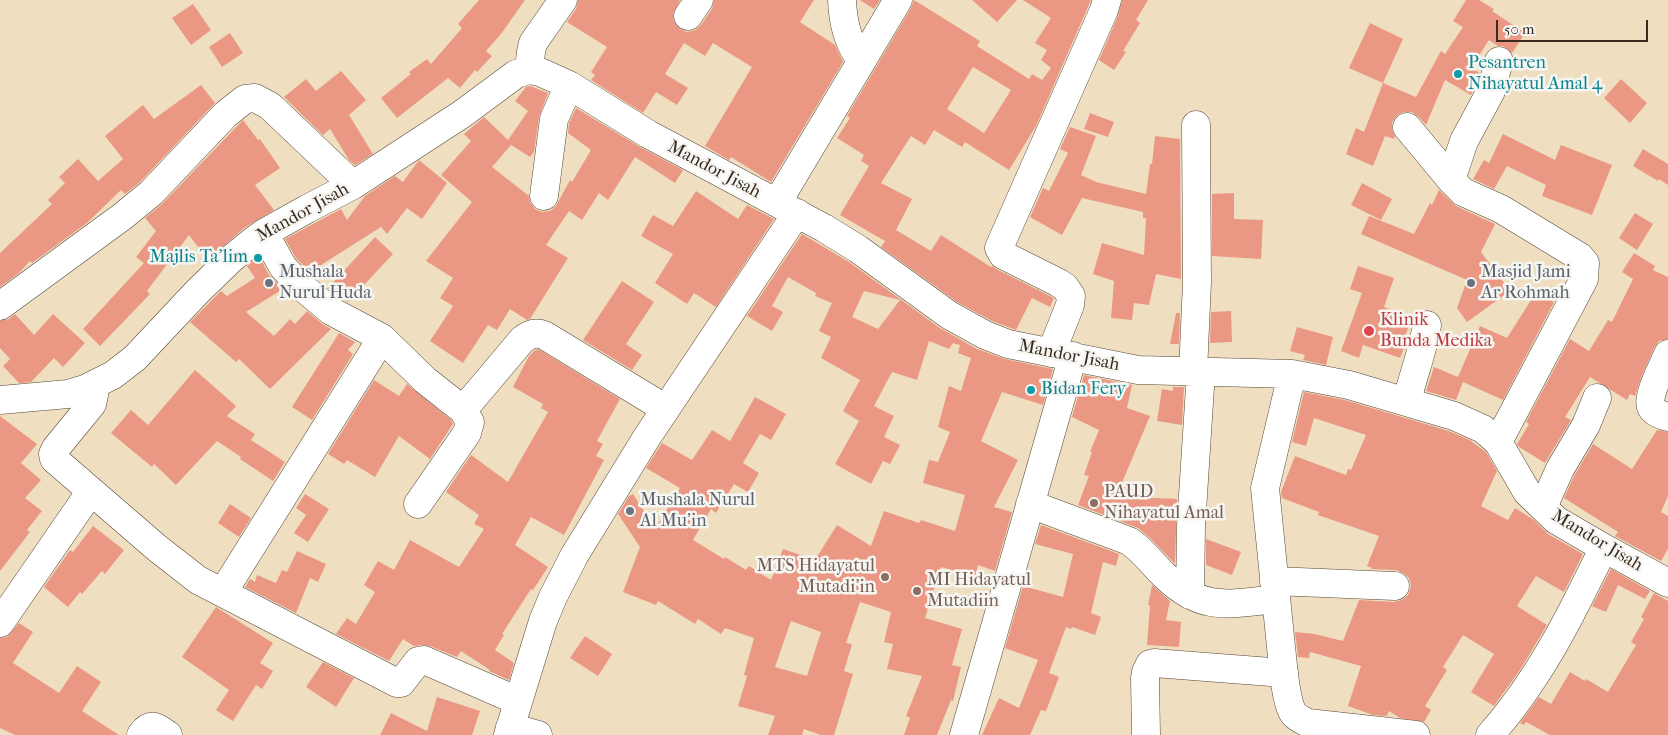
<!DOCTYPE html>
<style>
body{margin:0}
#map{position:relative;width:1668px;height:735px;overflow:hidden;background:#efdfc0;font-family:"IM FELL French Canon",serif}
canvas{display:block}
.scale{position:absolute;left:1496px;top:20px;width:152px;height:22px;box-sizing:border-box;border:2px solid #3b2a1e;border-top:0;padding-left:6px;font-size:15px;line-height:18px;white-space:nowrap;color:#3b2a1e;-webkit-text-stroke:4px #f6f6f2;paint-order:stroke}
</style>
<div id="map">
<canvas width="1668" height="735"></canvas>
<div class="scale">50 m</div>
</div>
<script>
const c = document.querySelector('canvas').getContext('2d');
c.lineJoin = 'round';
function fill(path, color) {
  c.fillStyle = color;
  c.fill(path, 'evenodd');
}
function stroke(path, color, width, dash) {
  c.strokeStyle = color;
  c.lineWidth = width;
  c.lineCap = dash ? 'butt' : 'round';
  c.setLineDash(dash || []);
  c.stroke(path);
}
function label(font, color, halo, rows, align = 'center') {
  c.font = font + ' "IM FELL French Canon",serif';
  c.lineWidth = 5;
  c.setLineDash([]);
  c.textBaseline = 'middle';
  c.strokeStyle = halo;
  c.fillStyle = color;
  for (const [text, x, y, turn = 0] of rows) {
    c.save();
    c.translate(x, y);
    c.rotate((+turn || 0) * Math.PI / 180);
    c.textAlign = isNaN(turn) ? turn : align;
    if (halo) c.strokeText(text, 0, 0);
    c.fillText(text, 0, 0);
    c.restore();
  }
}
const building = new Path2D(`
 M479 0H525L501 34 486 51 492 56 477 72 475 70 460 88 448 78 397 118 381 98 411 74 409 72 427 59 431 64 462 28 458 24Z
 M578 0H680L673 14 674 22 680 29 687 32 695 30 701 25 712 9 714 0H814L800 22 835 45 843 62 771 182 731 157 729 160 705 146 752 67 713 43 705 56 684 43 665 74 688 88 677 105 656 92 643 113 591 80 595 75 591 72 607 47 567 22 576 9Z
 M860 0H880L874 9Z
 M914 0 980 41 977 46 1029 79 1032 74 1042 80 1051 68 1041 60 1047 50 1035 43 1051 18 1023 0H1091L1036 126 1009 170 965 142 962 147 934 130 925 145 911 136 881 183 912 199 896 230 931 251 941 235 991 267 992 266 996 269 1054 298 1050 307 1032 298 1016 330 992 321 957 302 881 247 885 241 840 215 869 166 861 161 864 155 837 138 850 118 847 116 911 8ZM973 67 1011 90 984 133 947 109Z
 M972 0H1017L997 22Z
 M1122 0H1148L1136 20 1140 23 1123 51 1126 52 1114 70 1099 60 1118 16Z
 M1466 0H1479L1494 9 1492 11 1525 33 1512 53 1503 46H1498L1489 40 1471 68 1480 73 1476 85 1471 95 1445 80 1426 125 1419 117 1412 112H1404L1397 115 1392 122V129L1395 137 1394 139 1385 136 1373 166 1346 154 1356 128 1364 132 1383 83 1416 97 1441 51 1445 54 1463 27 1453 21Z
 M193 4 211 30 191 45 172 18Z
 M1370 23 1403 39 1383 83 1349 68Z
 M230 33 243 53 222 67 209 47Z
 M341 71 366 100 349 115 373 154 355 165 349 160 330 129 323 135 284 97 306 79 316 91Z
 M1621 79 1647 103 1630 123 1604 98Z
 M201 85 215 103 140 182 125 194 121 190 87 223 32 263 30 261 19 273 0 287V253L52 204 48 200 65 183 59 177 78 159 98 181 123 159 105 136 143 105 154 119Z
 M530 86 548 93 539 117 534 152 530 157 511 145 492 167 529 196 530 202 535 209 542 212 550 211 556 206 570 180 572 182 591 150 568 133 569 123 576 108 640 147 683 170 675 183 635 157 608 200 599 193 582 220 569 211 546 245 568 258 530 319 527 320 510 309 497 330 488 325 463 363 430 341 453 306 440 298 453 278 426 261 472 202 441 175 471 141 464 134 484 117 508 140 528 111 515 101 526 87Z
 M1090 113 1114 122 1108 137 1084 129Z
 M243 120 258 140 260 139 280 168 255 185 274 210 244 228 208 260 189 235 147 291 150 294 100 346 83 329 144 263 136 257 156 231 145 218 162 204Z
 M1070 127 1096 136 1081 175 1096 182 1146 194 1150 164H1152L1155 136 1180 139 1181 279 1156 274 1149 305 1134 303 1132 320 1111 318 1114 281 1093 274 1102 243 1144 255 1146 218H1143V212L1082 198 1062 235 1030 217 1043 188 1049 191 1068 153 1060 149Z
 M1503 134 1555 160 1561 145 1612 165 1592 215 1542 196 1546 185 1507 166 1494 189 1473 179 1484 160 1489 163Z
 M1643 149 1668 164V185L1659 179 1658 181 1633 166Z
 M419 160 447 183 422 219 407 208 387 234 381 227 310 272 296 258 285 239 341 209 347 220 365 196 395 176 403 182Z
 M1362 183 1392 199 1381 220 1351 205Z
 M1439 190 1456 206 1495 224 1481 252 1510 291 1467 322 1457 308 1467 280 1361 234 1369 216 1414 234 1430 203 1432 205Z
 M696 191 738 219 747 205 774 219 716 307 694 293 687 304 655 283 673 254 641 236 653 215 673 226Z
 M1234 193V219L1263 220 1261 259 1212 256V194Z
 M1635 213 1653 224 1637 250 1619 238Z
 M802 234 849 262 940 328 977 349 1005 359 1053 369 1043 405 1002 392 981 441 1018 460 994 507 1012 512 995 571 978 565 975 577 941 567 925 618 962 629 952 665 961 667 953 701 951 700 937 735H904L910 718 906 716 922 676 887 669 893 644 884 642 891 612 860 602 846 643 852 644 844 671 853 674 834 735H821L804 729 802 735H768L775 716 738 706 747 676 744 675 754 638 725 628 721 634 698 619 695 624 658 601 656 605 623 592 640 547 618 514 629 496 633 494 655 529 680 488 646 468 662 443 692 460 712 430 730 441 755 397 786 414 771 440 760 434 743 463 759 473 748 492 734 484 716 513 711 509 693 540 724 559 725 557 746 570 749 566 771 580 783 549 815 560 837 525 871 546 884 511 919 523 921 520 955 531 965 495 923 483 929 460 938 462 950 432 938 427 949 386 961 391 971 358 958 353 960 345 953 343 949 349 929 341 917 380 892 372 874 406 894 416 884 437 900 445 890 464 883 461 871 484 835 464 859 421 843 411 860 380 821 358 831 337 819 331 832 303 815 296 816 293 788 277 772 306 783 312 772 331 747 316ZM864 291 900 300 878 329 852 317ZM791 621 821 632 807 676 775 667Z
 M375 237 393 254 348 302 328 288Z
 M1634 253 1655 266 1653 270 1668 277V339L1659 341 1654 348 1642 375 1635 396 1630 394 1627 400 1590 377 1565 417 1571 420 1545 463 1519 447 1517 444 1529 424 1526 422 1570 339 1589 351 1608 320 1612 322 1633 279 1622 272Z
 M259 256 269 275 283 289 246 312 274 336 290 319 295 324 307 311 321 323 331 329 270 389 239 359 236 362 190 322 221 291 227 296 255 278 247 266Z
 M1358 266 1394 278 1384 307 1412 317 1405 337 1408 338 1400 358 1363 345 1359 358 1341 351 1362 293 1350 289Z
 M622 281 654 302 626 344 642 355 632 370 583 340Z
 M1536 292 1554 302 1503 400 1463 382 1456 400 1426 391 1434 367 1458 377 1480 326 1507 338Z
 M1231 311 1232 342 1210 343 1211 312Z
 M1176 313H1180L1179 344H1170Z
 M15 314 34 335 53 314 85 343 63 367 54 358 31 382 19 383 3 366 10 359 0 348V321L9 319Z
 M1297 327 1333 337 1326 365 1303 360 1305 355 1290 351Z
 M339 333 355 342 348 350 353 354 312 420 292 407Z
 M538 349 620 399 597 441 603 444 596 456 604 460 564 535 531 517 515 545 548 567 533 590 531 589 502 634 504 635 495 650 514 663 509 680 489 671 490 670 461 651 457 657 430 646 421 645 414 646 403 639 389 661 336 634 347 618 356 624 375 592 364 585 378 561 394 570 410 540 459 567 484 529 474 524 479 515 446 492 471 455 508 482 548 412 541 408 543 404 513 387 529 356 534 351Z
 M195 370 236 406 227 416 255 434 251 440 285 462 273 481 240 459 241 457 217 441 176 485 154 464 152 467 111 433 131 410 148 425Z
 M1084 375 1132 385 1127 408 1150 416 1121 485 1137 490 1135 497 1177 499 1175 564 1150 538 1138 528 1078 505 1089 476 1084 475 1092 452H1090L1099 430 1072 417Z
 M374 380 399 396 407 384 451 420 453 424 430 459 399 436 375 477 347 460 344 464 328 454Z
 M1173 387H1184L1182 425 1157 421 1162 389 1173 391Z
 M1304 392 1345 400 1449 431 1472 441V442L1486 452 1497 471 1481 506 1508 520 1515 508 1534 520 1548 534 1583 554 1564 592 1536 576 1517 606 1547 625 1520 670 1494 706 1471 692 1494 654 1463 635 1443 667 1447 670 1425 706 1431 710 1424 722 1400 718 1389 711 1387 716 1373 715 1348 706 1361 666 1310 652 1309 658 1298 657 1295 632 1315 634 1343 641 1359 600 1394 602 1402 600 1408 595 1411 586 1409 578 1403 573 1396 570 1371 569 1372 568 1367 566 1379 536 1318 515 1319 512 1282 498 1281 492 1295 456 1346 475 1348 469 1351 470 1366 435 1314 418 1306 446 1292 442Z
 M0 416 37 444 21 463 41 480 25 498 42 511 27 530 30 532 0 571Z
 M1657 430 1668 432V496L1661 512 1668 516V549L1661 561 1615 536 1618 532 1564 498 1574 476 1593 444 1632 469Z
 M305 494 329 509 308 542 294 533 306 515 296 508Z
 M230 504 251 518 239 537 218 523Z
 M1041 525 1119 554 1116 566 1103 562 1091 613 1101 617 1095 635 1072 627 1071 629 1066 627 1049 673 1059 677 1046 711 1041 710 1030 735H982L999 698 1019 708 1038 660 1005 648 1023 586 1063 597 1073 554 1035 544Z
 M93 526 124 550 105 574 102 571 82 594 80 592 68 607 44 587 70 550 73 552Z
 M1206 539 1241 552 1232 575 1206 565Z
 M297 551 326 564 318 582 310 578 296 613 245 587 250 579 255 582 257 575 276 583 282 570 287 572Z
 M1611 569 1650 591 1645 599 1618 585 1606 612 1592 606Z
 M1152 585 1170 601 1166 620 1181 622 1179 647 1147 645 1150 605H1148Z
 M1654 593 1668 601V735H1550L1526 722 1524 725 1520 723 1539 697 1551 704 1570 672 1585 681 1586 679 1608 692 1636 645 1631 642 1644 619 1641 617Z
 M216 607 273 643 260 663 273 671 262 689 256 685 233 721 216 710 229 690 182 657Z
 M19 623 33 632 13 663 59 693 77 666 101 682 82 711 119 735H15L0 728V638L7 637Z
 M585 636 612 654 598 676 570 658Z
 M323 662 354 678 336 707 306 687Z
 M437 697 480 711 472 735H380L391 713 427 731Z`);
const minor = new Path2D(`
 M842 0C843 24 848 42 861 61
 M688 16 699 0
 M529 70 531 52 533 43 563 0
 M1407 127 1451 180 1463 192 1501 209 1580 257 1585 263 1584 279 1498 442
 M1451 180 1464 141 1491 91 1499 61
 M544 196 554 119 569 85
 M777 203 898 0
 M264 233 283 267 300 285 331 311 382 338 425 380 463 410 470 422 467 433 418 504
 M0 306 123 216 151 193 226 114 245 99 255 98 270 106 353 185
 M1051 353 1070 305 1071 296 1065 287 1059 283 1003 255 999 248 1104 10 1107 0
 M1668 354C1664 364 1646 397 1651 407 1654 413 1662 415 1668 417
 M1193 372 1197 282 1196 125
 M1292 374 1265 488 1281 647C1283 663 1285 697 1292 711 1295 717 1302 720 1308 723L1416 735
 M85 389 94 395 92 404 56 448 53 454 54 459 157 548 198 580 397 683H401L418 661 424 660 518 701
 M0 400 68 394 85 389 113 375 135 358 197 292 231 259 253 241 264 233 307 209 353 185 462 114 516 74 529 70 540 72 569 85 648 134 824 228 858 249 949 315 985 335 1008 344 1138 370 1292 374 1349 385 1454 416 1483 429 1498 442 1527 492 1556 520 1604 548 1668 583
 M1407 401C1413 375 1423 351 1427 325
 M463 410 522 340C529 334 536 332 544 335L666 409
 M1030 504 1129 541C1144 551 1152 564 1165 576 1202 612 1229 604 1276 599
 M1543 507 1560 469 1586 425 1597 398
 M1274 581 1395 586
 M223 592 382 338
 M1190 595 1191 526 1201 372
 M0 623 91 491
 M510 727 538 735
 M141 735C151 721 156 727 168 735
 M508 735 543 621 553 597 574 556 647 437 797 213
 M964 735 1073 356
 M1146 735 1145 678 1146 672 1150 664 1154 663 1284 673
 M1490 735C1521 700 1547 659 1569 617 1581 594 1592 571 1604 548`);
const markers = [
 [1458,74,5,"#0f9aa8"],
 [258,258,5,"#0f9aa8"],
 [269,283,5,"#6b7280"],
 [1471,283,5,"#6b7280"],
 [1369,331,6,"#e0444e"],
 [1031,390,5,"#0f9aa8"],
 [1094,503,5,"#8d6e63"],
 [630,511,5,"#6b7280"],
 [885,577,5,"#8d6e63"],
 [917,591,5,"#8d6e63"]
];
const cultureNames = [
 ["Pesantren",1468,64],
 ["Nihayatul Amal 4",1468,85],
 ["Majlis Ta'lim",248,258,"right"],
 ["Bidan Fery",1041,390]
];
const streetNames = [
 ["Mandor Jisah",714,170,28],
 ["Mandor Jisah",303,213,-29],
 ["Mandor Jisah",1069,356,11],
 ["Mandor Jisah",1597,541,31]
];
const worshipNames = [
 ["Mushala",279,273],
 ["Nurul Huda",279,294],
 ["Masjid Jami",1481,273],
 ["Ar Rohmah",1481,294],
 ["Mushala Nurul",640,501],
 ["Al Mu'in",640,522]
];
const healthNames = [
 ["Klinik",1380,321],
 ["Bunda Medika",1380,342]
];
const educationNames = [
 ["PAUD",1104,493],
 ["Nihayatul Amal",1104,514],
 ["MTS Hidayatul",875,567,"right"],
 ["Mutadi'in",875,588,"right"],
 ["MI Hidayatul",927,581],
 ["Mutadiin",927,602]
];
fill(building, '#ea9884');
stroke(minor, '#564536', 29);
stroke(minor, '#fff', 28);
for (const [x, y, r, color] of markers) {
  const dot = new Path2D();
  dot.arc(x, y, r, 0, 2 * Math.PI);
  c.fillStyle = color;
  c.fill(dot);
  stroke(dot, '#f6f6f2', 2);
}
label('18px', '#0d838f', '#f6f6f2', cultureNames, 'left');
label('18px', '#3b2a1e', '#f6f6f2', streetNames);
label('18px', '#5b616d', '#f6f6f2', worshipNames, 'left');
label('18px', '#be3a42', '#f6f6f2', healthNames, 'left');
label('18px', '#785e54', '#f6f6f2', educationNames, 'left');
</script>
